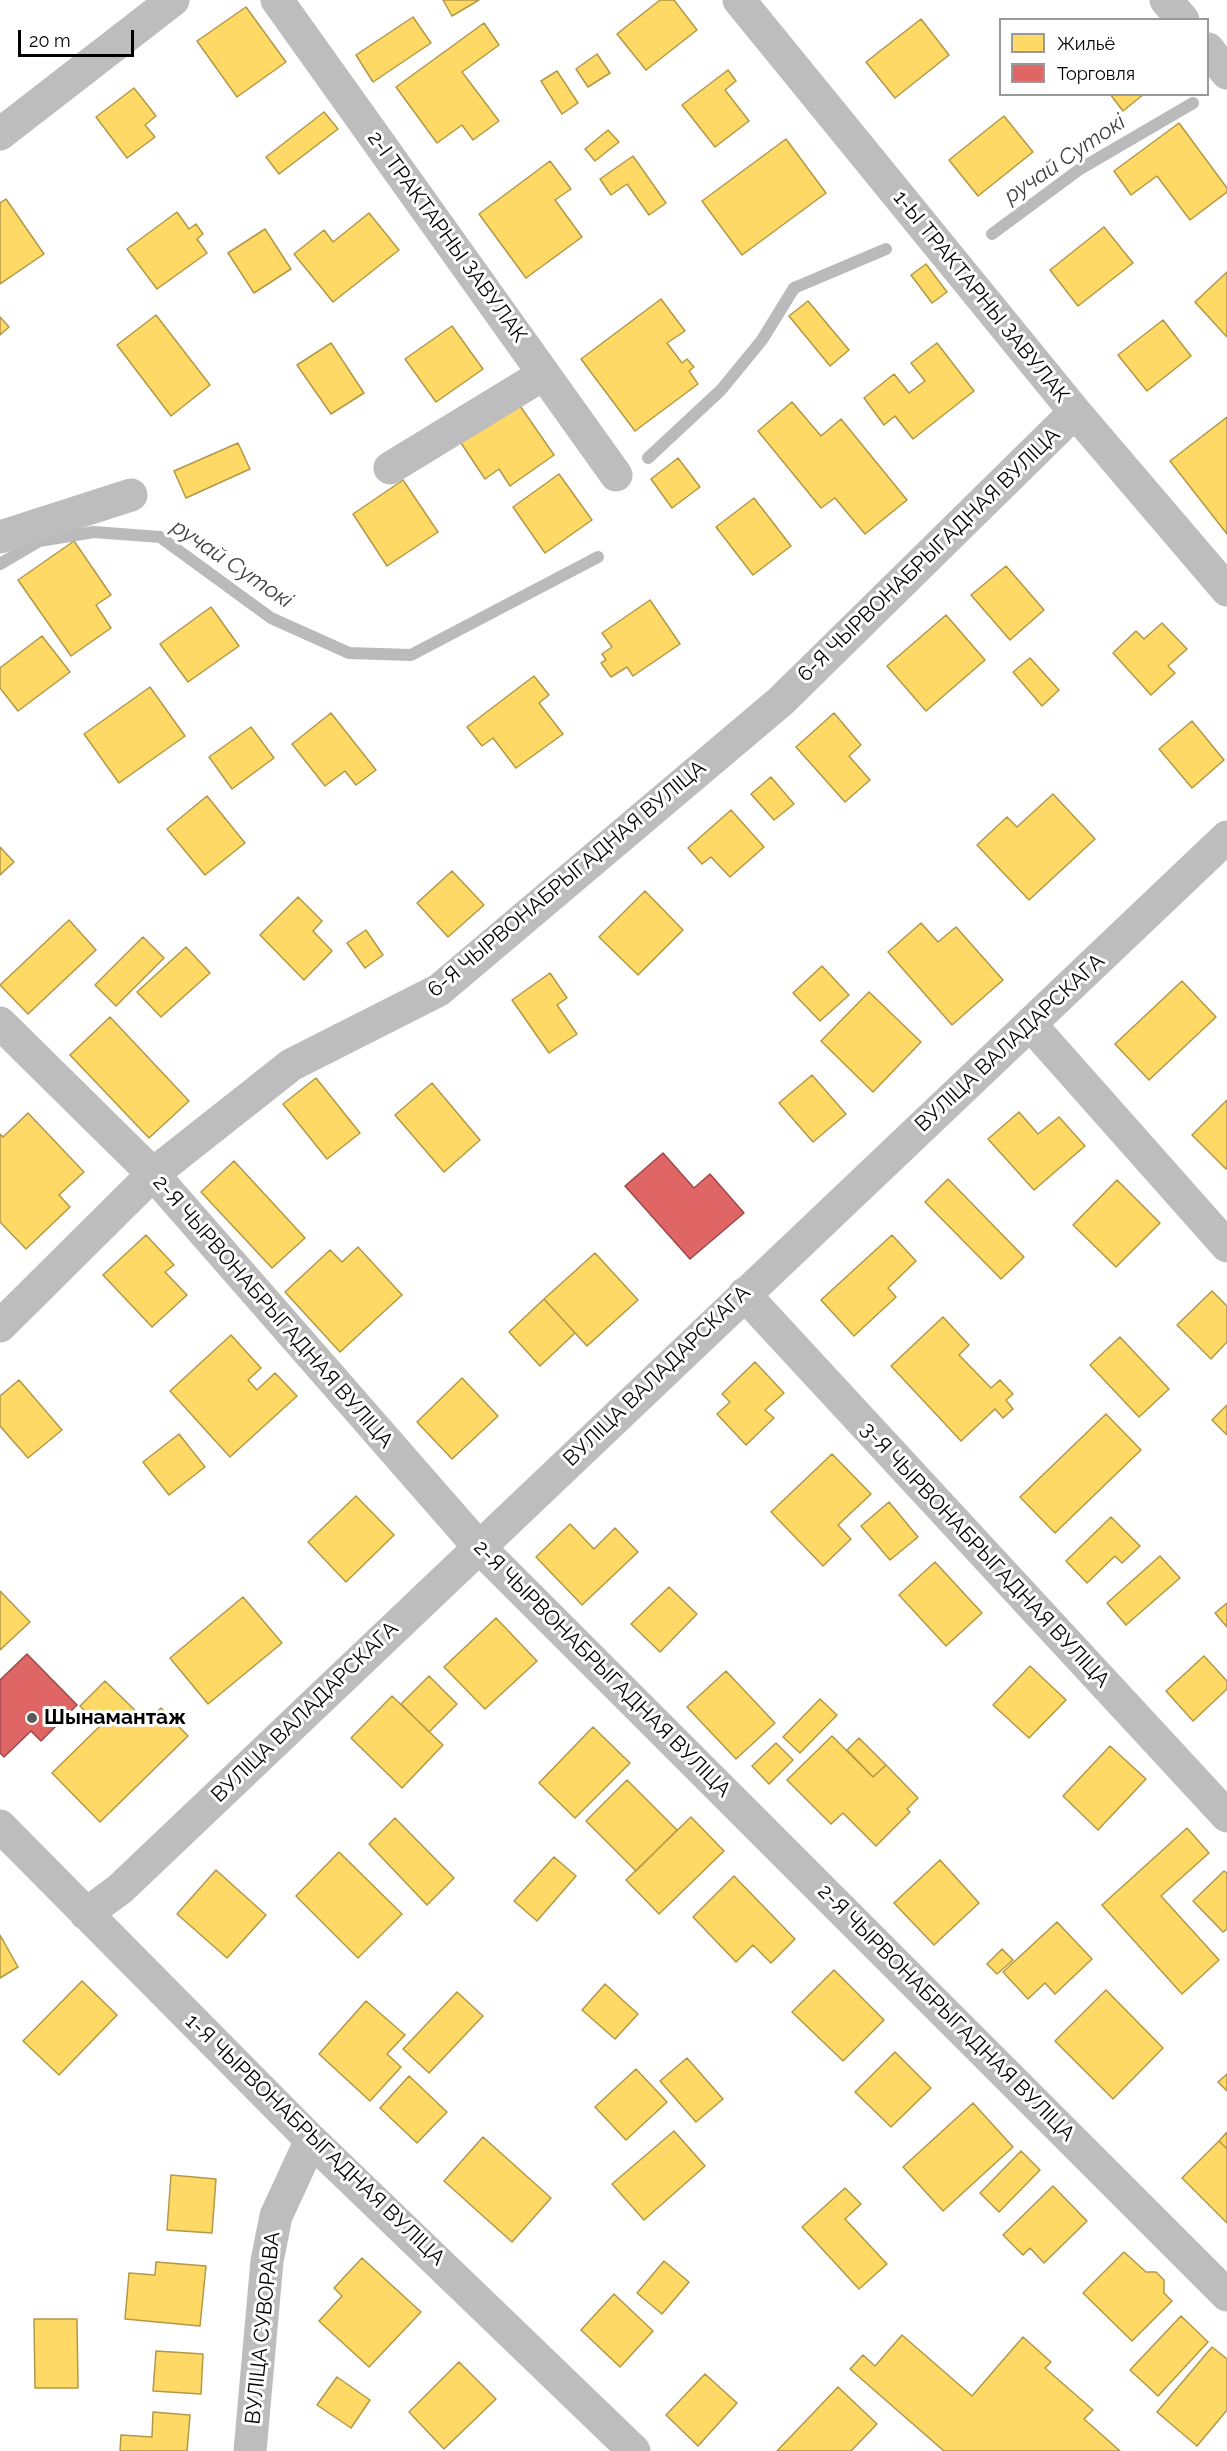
<!DOCTYPE html>
<meta charset="utf-8">
<style>
body{margin:0}
#map{position:relative;width:1227px;height:2451px;overflow:hidden;background:#fff;font-family:Raleway,sans-serif}
canvas{display:block}
.legend{position:absolute;left:999px;top:18px;width:210px;height:78px;box-sizing:border-box;background:#fff;border:2px solid #999;margin:0;padding:8px 10px;list-style:none;font-size:18px;color:#000}
.legend li{display:flex;align-items:center;gap:12px;height:30px}
.legend b{width:30px;border:2px solid #999}
.scale{position:absolute;left:18px;top:30px;width:116px;height:27px;box-sizing:border-box;border:3px solid #000;border-top:0;padding-left:8px;font-size:18px;line-height:21px;white-space:nowrap;color:#000;-webkit-text-stroke:4px #fff;paint-order:stroke}
</style>
<div id="map">
<canvas width="1227" height="2451"></canvas>
<ul class="legend">
<li><b style="height:16px;background:#ffd966"></b>Жильё</li>
<li><b style="height:16px;background:#e06666"></b>Торговля</li>
</ul>
<div class="scale">20 m</div>
</div>
<script>
const c = document.querySelector('canvas').getContext('2d');
c.lineJoin = 'round';
function fill(path, color) {
  c.fillStyle = color;
  c.fill(path, 'evenodd');
}
function stroke(path, color, width, dash) {
  c.strokeStyle = color;
  c.lineWidth = width;
  c.lineCap = dash ? 'butt' : 'round';
  c.setLineDash(dash || []);
  c.stroke(path);
}
function label(font, color, halo, rows, align = 'center') {
  c.font = font + ' Raleway,sans-serif';
  c.lineWidth = 6;
  c.setLineDash([]);
  c.textBaseline = 'middle';
  c.strokeStyle = halo;
  c.fillStyle = color;
  for (const [text, x, y, turn = 0] of rows) {
    c.save();
    c.translate(x, y);
    c.rotate((+turn || 0) * Math.PI / 180);
    c.textAlign = isNaN(turn) ? turn : align;
    if (halo) c.strokeText(text, 0, 0);
    c.fillText(text, 0, 0);
    c.restore();
  }
}
const homes = new Path2D(`
 M443 0H479L452 16Z
 M660 0H674L697 30 646 70 617 34Z
 M246 7 286 62 237 97 197 41Z
 M413 17 431 43 373 82 356 55Z
 M921 19 949 55 895 98 866 62Z
 M484 23 499 45 462 72 499 121 473 140 462 125 437 143 396 87Z
 M597 54 610 73 588 87 576 69Z
 M728 70 736 81 725 90 749 121 715 147 682 105Z
 M557 71 578 103 562 114 541 81Z
 M134 88 156 116 145 125 155 137 127 158 96 117Z
 M1110 94H1144L1123 111Z
 M324 112 338 129 279 174 266 157Z
 M1004 116 1033 152 978 196 949 160Z
 M1179 123 1227 188V192L1190 220 1157 176 1131 195 1114 171Z
 M608 130 619 142 595 161 585 149Z
 M786 139 826 193 742 255 702 201Z
 M633 156 666 203 649 215 627 184 611 195 600 179Z
 M550 161 571 189 555 200 582 237 526 278 479 214Z
 M6 199 44 254 0 284V203Z
 M177 212 189 229 196 224 203 234 197 239 207 253 157 289 127 249Z
 M369 213 399 250 333 302 294 254 324 230 333 242Z
 M1104 227 1133 263 1078 306 1050 270Z
 M265 229 291 269 254 293 228 253Z
 M926 264 947 292 932 303 911 275Z
 M1227 272V337L1195 302Z
 M661 299 685 331 667 343 682 363 687 359 694 367 689 371 698 384 635 431 581 359Z
 M808 301 849 350 830 366 789 316Z
 M156 315 210 385 171 416 117 345Z
 M0 317 9 327 0 335Z
 M1163 320 1191 356 1147 391 1118 355Z
 M452 326 483 369 436 402 405 359Z
 M331 343 364 393 331 414 297 365Z
 M937 343 974 391 913 439 895 416 884 425 864 398 894 374 909 393 925 381 911 363Z
 M516 400 554 455 510 486 499 469 485 479 459 440Z
 M792 402 821 436 841 419 907 500 865 534 835 498 821 508 758 431Z
 M1227 417V534L1170 461Z
 M238 443 250 469 186 498 174 471Z
 M678 458 700 487 672 508 651 479Z
 M559 474 592 520 545 553 513 507Z
 M403 480 438 532 387 566 353 514Z
 M754 498 791 546 753 575 716 527Z
 M74 541 111 595 96 605 111 628 71 656 18 580Z
 M1006 566 1044 610 1010 640 971 595Z
 M650 600 680 644 633 676 627 667 611 677 601 663 606 660 602 654 612 647 602 633Z
 M211 607 239 646 188 682 160 644Z
 M946 615 985 660 926 711 887 666Z
 M1162 623 1187 649 1168 666 1175 673 1151 695 1113 653 1136 631 1144 639Z
 M42 636 70 672 18 711 0 688V668Z
 M1030 658 1059 690 1042 706 1013 672Z
 M534 676 549 695 539 703 563 734 516 768 493 738 482 746 467 727Z
 M150 687 185 736 119 783 84 734Z
 M331 713 376 770 356 785 345 771 325 786 292 744Z
 M834 713 861 745 849 756 870 780 845 802 796 747Z
 M1192 721 1224 760 1192 788 1159 749Z
 M251 727 274 758 232 789 209 757Z
 M771 777 794 804 774 820 751 794Z
 M1053 794 1095 839 1029 900 977 845 1007 817 1017 827Z
 M207 796 245 843 205 875 167 829Z
 M731 810 764 847 730 877 711 857 702 864 688 848Z
 M0 847 14 862 0 875Z
 M452 871 484 905 448 937 417 903Z
 M645 891 683 930 638 975 599 937Z
 M298 897 322 921 313 931 332 951 304 980 260 935Z
 M69 920 96 950 28 1014 0 985Z
 M921 923 938 942 956 927 1003 980 952 1025 888 952Z
 M366 930 383 955 365 968 347 943Z
 M143 937 164 958 116 1006 95 985Z
 M186 947 210 973 161 1017 137 992Z
 M822 966 849 995 820 1021 793 993Z
 M550 973 567 998 557 1005 577 1034 549 1053 512 1000Z
 M1182 981 1216 1017 1149 1080 1115 1044Z
 M869 992 921 1042 873 1092 821 1041Z
 M110 1017 189 1101 149 1138 70 1055Z
 M812 1075 846 1114 813 1142 779 1103Z
 M316 1078 360 1133 327 1159 283 1104Z
 M432 1083 480 1140 444 1172 395 1115Z
 M1227 1100V1168L1226 1169 1192 1135Z
 M1019 1112 1038 1134 1059 1117 1085 1146 1034 1190 988 1139Z
 M28 1113 84 1172 59 1195 70 1207 26 1249 0 1222V1134L3 1137Z
 M234 1161 305 1238 272 1268 201 1192Z
 M948 1179 1024 1257 1001 1279 925 1202Z
 M1117 1180 1160 1223 1116 1267 1073 1225Z
 M146 1235 174 1265 165 1272 187 1295 152 1327 103 1275Z
 M892 1235 916 1261 888 1288 896 1297 854 1336 821 1300Z
 M358 1247 402 1295 340 1352 285 1292 330 1250 342 1262Z
 M595 1253 638 1300 587 1346 544 1299Z
 M1212 1291 1227 1306V1342L1211 1359 1177 1325Z
 M544 1299 575 1333 540 1366 509 1332Z
 M943 1317 969 1345 959 1355 991 1388 1000 1380 1013 1394 1006 1400 1013 1409 1003 1418 995 1409 961 1441 891 1366Z
 M231 1335 261 1368 248 1380 257 1390 275 1373 297 1396 230 1457 170 1391Z
 M1120 1337 1169 1389 1139 1417 1090 1365Z
 M755 1362 784 1393 765 1410 774 1418 746 1445 717 1414 730 1402 722 1394Z
 M462 1378 498 1416 452 1459 417 1422Z
 M19 1380 62 1430 28 1458 0 1426V1396Z
 M1227 1405V1435L1212 1420Z
 M1106 1414 1141 1450 1055 1533 1020 1497Z
 M179 1434 205 1467 169 1495 143 1462Z
 M832 1454 871 1494 838 1525 851 1539 823 1566 771 1512Z
 M356 1496 394 1535 346 1582 308 1542Z
 M889 1502 918 1537 890 1560 861 1526Z
 M1111 1517 1140 1546 1122 1563 1115 1556 1087 1583 1066 1561Z
 M570 1524 594 1549 615 1528 638 1552 582 1605 536 1557Z
 M1160 1556 1180 1578 1126 1625 1107 1603Z
 M935 1562 982 1613 946 1646 899 1595Z
 M669 1587 697 1614 660 1652 631 1624Z
 M0 1591 30 1622 0 1650Z
 M243 1597 282 1643 208 1704 170 1658Z
 M1227 1603V1627L1215 1613Z
 M496 1618 537 1661 485 1709 444 1667Z
 M1204 1656 1227 1681V1689L1193 1721 1166 1691Z
 M1030 1666 1066 1700 1029 1738 993 1705Z
 M726 1671 775 1723 736 1759 687 1707Z
 M429 1676 457 1704 429 1732 401 1704Z
 M105 1681 147 1722 161 1708 188 1736 100 1822 52 1773 100 1726 80 1706Z
 M392 1696 443 1745 402 1788 351 1738Z
 M820 1699 837 1715 800 1753 783 1737Z
 M593 1727 630 1763 575 1818 539 1783Z
 M832 1736 873 1777 886 1765 918 1798 907 1809 910 1812 876 1846 843 1813 831 1824 787 1780Z
 M859 1738 886 1765 873 1777 847 1750Z
 M776 1743 793 1760 769 1784 752 1766Z
 M1110 1746 1146 1779 1098 1830 1063 1796Z
 M627 1780 677 1830 636 1871 586 1821Z
 M691 1817 724 1851 659 1914 626 1880Z
 M395 1818 454 1878 427 1905 369 1844Z
 M1187 1828 1209 1853 1161 1896 1219 1960 1182 1994 1102 1905Z
 M339 1852 402 1914 358 1958 296 1896Z
 M554 1857 576 1876 537 1921 514 1901Z
 M940 1860 979 1903 934 1945 894 1903Z
 M216 1870 266 1915 227 1958 177 1914Z
 M1224 1871 1227 1873V1929L1223 1932 1193 1901Z
 M734 1876 795 1939 771 1963 753 1945 736 1962 693 1917Z
 M1057 1922 1092 1959 1055 1994 1045 1983 1028 1999 1003 1972Z
 M0 1935 18 1967 0 1978Z
 M1002 1949 1013 1960 997 1974 987 1964Z
 M834 1970 884 2020 843 2061 792 2012Z
 M82 1981 117 2015 59 2075 23 2041Z
 M605 1984 638 2014 615 2039 582 2010Z
 M1106 1990 1163 2048 1113 2099 1055 2041Z
 M457 1992 483 2016 429 2073 403 2049Z
 M366 2001 405 2035 387 2054 401 2067 370 2101 319 2054Z
 M895 2052 931 2088 891 2127 855 2092Z
 M687 2058 723 2099 696 2122 660 2081Z
 M636 2069 667 2102 626 2140 595 2107Z
 M1227 2074V2091L1218 2082Z
 M409 2076 447 2112 417 2143 380 2108Z
 M973 2103 1013 2147 943 2211 903 2167Z
 M674 2131 705 2166 644 2220 612 2184Z
 M1227 2132V2149L1219 2141Z
 M483 2137 551 2198 512 2242 444 2181Z
 M1219 2141 1227 2149V2223L1182 2178Z
 M1021 2151 1040 2170 999 2212 980 2193Z
 M171 2175 216 2179 212 2233 167 2230Z
 M1053 2186 1087 2221 1044 2263 1030 2248 1023 2255 1003 2235Z
 M845 2188 861 2204 845 2219 887 2264 859 2289 802 2227Z
 M1124 2252 1146 2272H1156L1164 2280V2293L1172 2301 1132 2341 1083 2293Z
 M362 2258 421 2312 369 2367 319 2321 342 2296 334 2288Z
 M664 2261 689 2282 662 2314 637 2293Z
 M156 2262 206 2266 200 2326 125 2319 129 2273 155 2275Z
 M614 2294 653 2331 620 2367 581 2330Z
 M1181 2316 1208 2342 1158 2396 1130 2370Z
 M34 2319H77L78 2388H35Z
 M902 2335 972 2396 1023 2337 1051 2362 1045 2368 1093 2410 1084 2419 1120 2451H944L850 2369 863 2355 875 2366Z
 M1212 2347 1227 2359V2410L1197 2446 1157 2412Z
 M156 2351 203 2354 201 2394 153 2391Z
 M459 2362 496 2399 444 2449 409 2412Z
 M705 2374 737 2403 698 2446 666 2415Z
 M337 2377 370 2400 351 2428 317 2405Z
 M838 2387 877 2424 851 2451H777Z
 M153 2412 190 2415 187 2451H120L121 2435 152 2437Z`);
const shops = new Path2D(`
 M663 1153 694 1188 710 1174 744 1213 690 1259 625 1186Z
 M27 1654 77 1705 41 1741 31 1731 4 1757 0 1753V1680Z`);
const stream = new Path2D(`
 M992 234 1080 169 1193 103
 M648 458 721 390 762 340 794 288 886 249
 M0 564 39 541 94 532 160 537 271 618 349 653 411 655 598 557`);
const minor = new Path2D(`
 M277 0 616 475
 M739 0 1075 412 1227 590
 M1166 0 1183 20
 M1208 49 1227 73
 M0 134 173 0
 M390 468 544 374
 M0 537 131 495
 M0 1023 153 1174 478 1546 1227 2295
 M1030 1024 1227 1246
 M744 1294 1227 1816
 M0 1326 153 1174 291 1065 439 990 781 701 1075 412
 M0 1826 311 2140 634 2451
 M86 1914 120 1889 1227 837
 M250 2451 267 2261 276 2216 311 2140`);
const markers = [
 [32,1718,6,"#595959"]
];
const streetNames = [
 ["2-І ТРАКТАРНЫ ЗАВУЛАК",447,237,54],
 ["1-Ы ТРАКТАРНЫ ЗАВУЛАК",981,297,51],
 ["6-Я ЧЫРВОНАБРЫГАДНАЯ ВУЛІЦА",929,555,-44],
 ["6-Я ЧЫРВОНАБРЫГАДНАЯ ВУЛІЦА",567,879,-40],
 ["ВУЛІЦА ВАЛАДАРСКАГА",1010,1043,-43],
 ["2-Я ЧЫРВОНАБРЫГАДНАЯ ВУЛІЦА",273,1312,49],
 ["ВУЛІЦА ВАЛАДАРСКАГА",657,1376,-44],
 ["3-Я ЧЫРВОНАБРЫГАДНАЯ ВУЛІЦА",985,1555,47],
 ["2-Я ЧЫРВОНАБРЫГАДНАЯ ВУЛІЦА",602,1669,45],
 ["ВУЛІЦА ВАЛАДАРСКАГА",305,1712,-44],
 ["2-Я ЧЫРВОНАБРЫГАДНАЯ ВУЛІЦА",946,2013,45],
 ["1-Я ЧЫРВОНАБРЫГАДНАЯ ВУЛІЦА",315,2140,44],
 ["ВУЛІЦА СУВОРАВА",263,2328,-84]
];
const poiNames = [
 ["Шынамантаж",44,1718]
];
const waterNames = [
 ["ручай Сутокі",1065,159,-34],
 ["ручай Сутокі",232,564,34]
];
fill(homes, '#ffd966');
stroke(homes, '#b29847', 1.5);
fill(shops, '#e06666');
stroke(shops, '#9d4747', 1.5);
stroke(stream, '#bababa', 12);
stroke(minor, '#bdbdbd', 33);
for (const [x, y, r, color] of markers) {
  const dot = new Path2D();
  dot.arc(x, y, r, 0, 2 * Math.PI);
  c.fillStyle = color;
  c.fill(dot);
  stroke(dot, '#fff', 2);
}
label('21px', '#000', '#fff', streetNames);
label('bold 21px', '#000', '#fff', poiNames, 'left');
label('italic 22px', '#3e3e3e', '#fff', waterNames);
</script>
